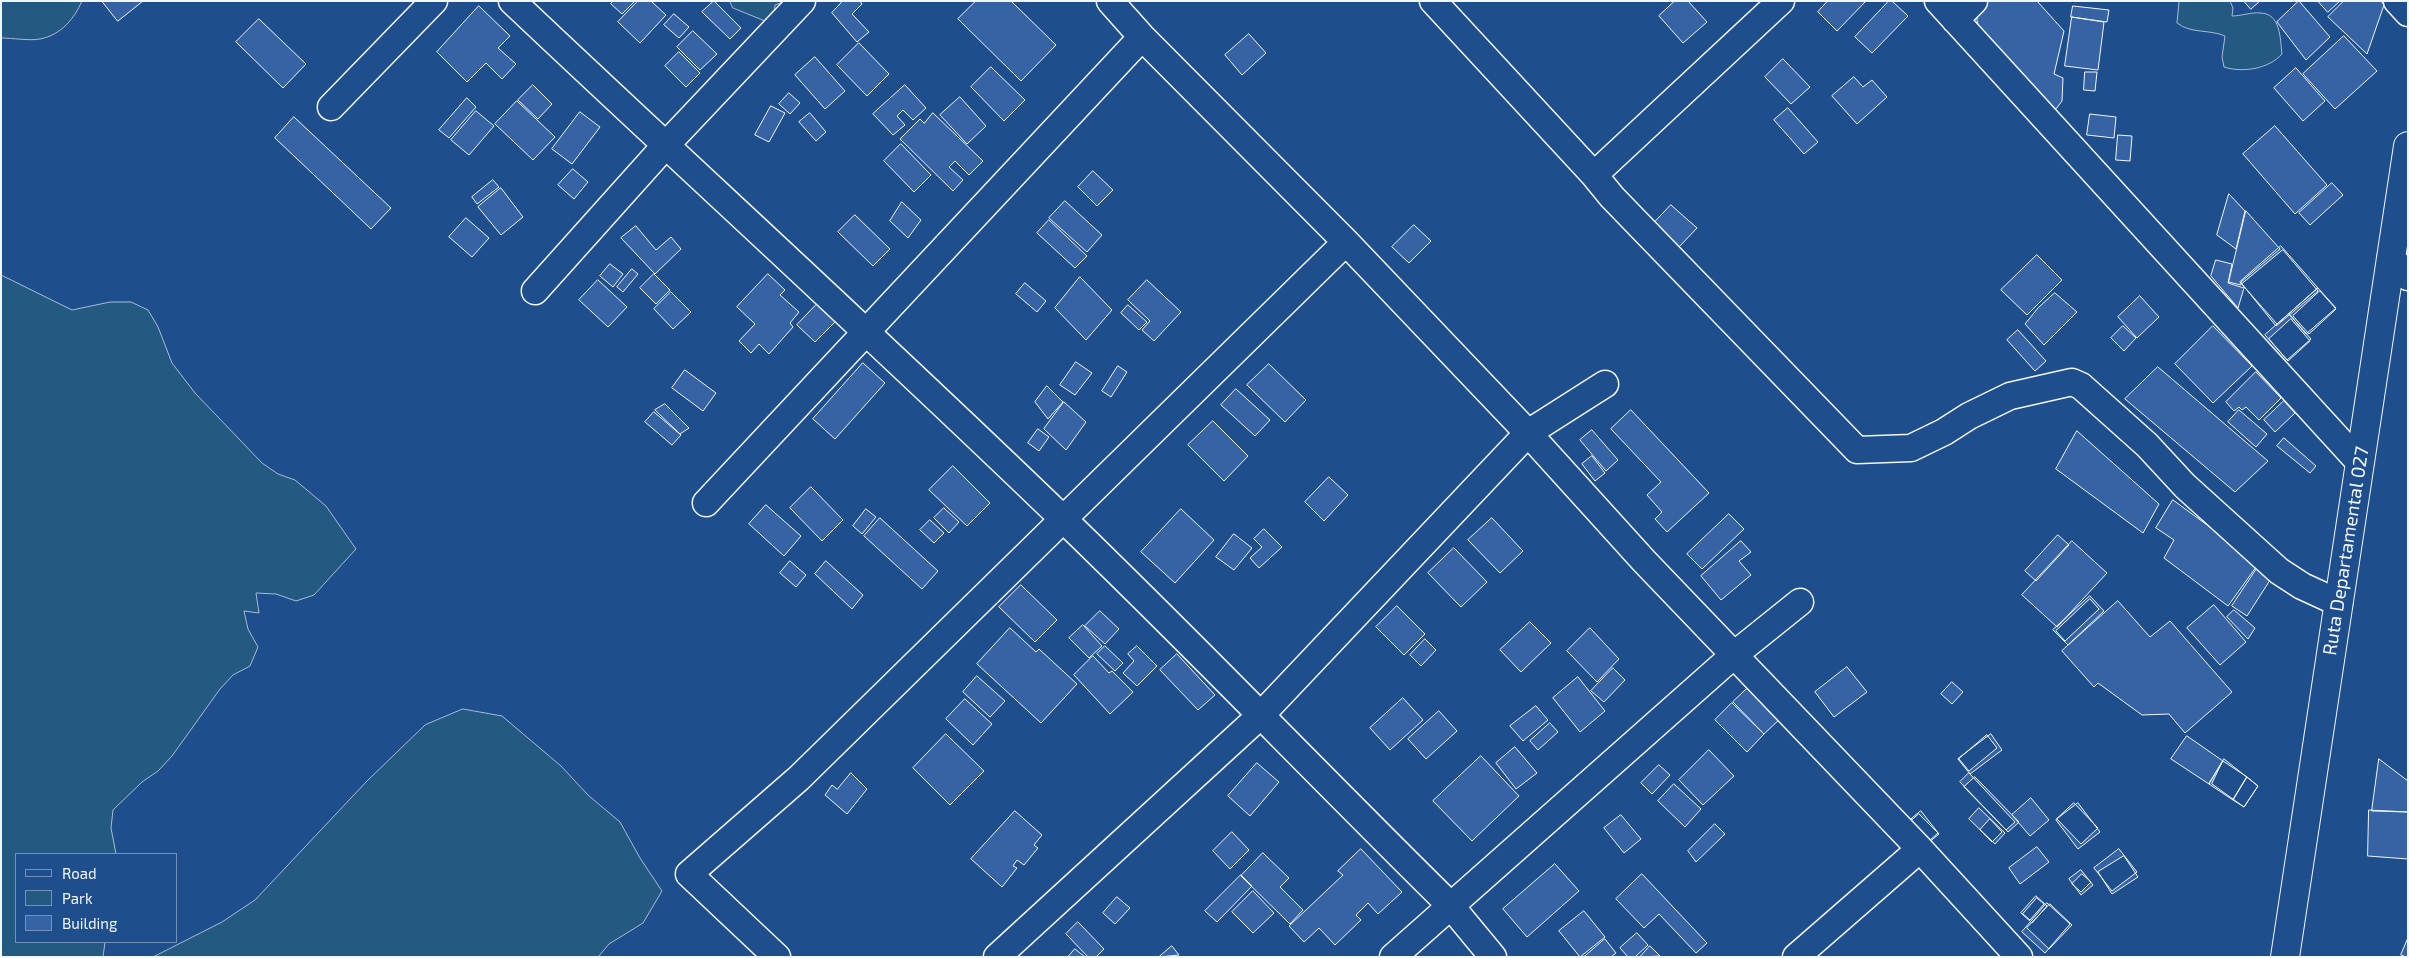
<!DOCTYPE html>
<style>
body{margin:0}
#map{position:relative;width:2409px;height:958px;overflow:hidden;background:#1f4e8c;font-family:"Exo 2",sans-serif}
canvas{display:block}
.frame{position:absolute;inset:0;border:2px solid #f2f6ff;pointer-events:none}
.legend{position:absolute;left:15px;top:853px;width:162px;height:90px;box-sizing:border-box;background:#1f4e8c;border:1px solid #7391ba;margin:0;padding:6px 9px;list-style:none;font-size:15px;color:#f2f6ff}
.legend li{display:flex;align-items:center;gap:10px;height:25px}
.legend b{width:25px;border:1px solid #7391ba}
</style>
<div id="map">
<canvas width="2409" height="958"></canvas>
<div class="frame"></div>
<ul class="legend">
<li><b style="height:6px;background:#1f4e8c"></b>Road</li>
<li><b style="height:14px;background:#245a82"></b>Park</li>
<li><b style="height:14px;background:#3563a3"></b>Building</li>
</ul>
</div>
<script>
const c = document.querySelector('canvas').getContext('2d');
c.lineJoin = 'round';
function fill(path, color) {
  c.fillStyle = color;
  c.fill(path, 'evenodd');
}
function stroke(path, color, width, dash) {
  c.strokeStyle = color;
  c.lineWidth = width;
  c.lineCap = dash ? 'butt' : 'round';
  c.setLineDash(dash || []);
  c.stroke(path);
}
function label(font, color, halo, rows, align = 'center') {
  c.font = font + ' "Exo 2",sans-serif';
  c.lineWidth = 4;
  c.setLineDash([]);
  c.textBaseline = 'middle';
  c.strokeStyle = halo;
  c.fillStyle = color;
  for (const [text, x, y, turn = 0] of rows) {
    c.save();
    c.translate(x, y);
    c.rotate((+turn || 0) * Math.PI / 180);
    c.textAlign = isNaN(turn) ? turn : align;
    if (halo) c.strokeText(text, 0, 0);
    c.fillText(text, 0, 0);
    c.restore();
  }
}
const green = new Path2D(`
 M1 1H82C74 19 61 35 40 39 29 41 13 38 1 38Z
 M730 1H786L775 5 774 18 765 21 733 8Z
 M2184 1H2230L2233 8 2232 16C2241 16 2251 12 2260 13 2281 13 2280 39 2282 54 2269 69 2242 73 2224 67L2222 57 2225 36C2209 29 2191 34 2177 23L2179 2Z
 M1 275 72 310 110 302H131L148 310 158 327 172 363 195 393 262 463 278 474 295 480 326 506 356 549 314 595 296 601 276 594 256 593 259 613 244 611 248 629 258 647 250 666 233 675 220 689 172 756 158 771 142 782 113 810 111 828 116 854H16V942H105L103 957H1Z
 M463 709 502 716 561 766 588 795 620 822 640 858 662 891 643 923 609 944 598 957H153L222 922 255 900 367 781 425 725Z`);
const building = new Path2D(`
 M102 1H143L118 21Z
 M613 1H635L622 14 611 4Z
 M638 1H651L666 15 640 43 618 22Z
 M714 1 741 28 730 39 702 12Z
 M843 1H860L862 4 852 14 869 32 857 42 832 13Z
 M976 1H1011L1056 45 1021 81 958 19Z
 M1675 1H1688L1707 22 1683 43 1659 16Z
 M1828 1H1866L1837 31 1818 12Z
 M1889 1H1892L1908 16 1872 53 1855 37Z
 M1982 1H2037L2064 31 2054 74 2063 78 2062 101 2056 109 2037 96 1979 29 1977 20Z
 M2244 1H2260L2251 9Z
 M2299 1 2330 37 2306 60 2277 22Z
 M2318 1H2340L2328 12Z
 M2344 1H2381L2384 5 2367 54 2328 17Z
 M479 6 510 36 498 48 516 64 502 79 486 63 467 82 437 52Z
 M2073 6 2109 10 2107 22 2071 17Z
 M674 14 689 27 679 38 664 25Z
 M2072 17 2104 22 2098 70 2065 66Z
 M259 19 306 64 283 88 236 42Z
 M693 31 717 54 700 70 677 47Z
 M1249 34 1266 53 1242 75 1225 55Z
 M2344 36 2377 71 2335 109 2303 74Z
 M859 43 889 74 867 96 837 65Z
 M679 52 700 73 686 87 665 66Z
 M815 57 845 91 825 109 795 75Z
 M1783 59 1810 87 1791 104 1765 77Z
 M991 67 1025 100 1004 121 971 87Z
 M2296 68 2325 101 2303 121 2274 88Z
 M2085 72H2097L2095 91 2084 90Z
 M1854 77 1863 87 1872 80 1887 97 1857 124 1832 96Z
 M533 85 552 104 538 119 518 100Z
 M905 85 926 108 913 120 903 110 897 116 905 125 893 135 873 114Z
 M789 93 800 103 790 114 779 104Z
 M960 97 986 126 967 144 940 115Z
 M467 98 476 107 449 138 439 130Z
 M517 101 555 137 533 160 495 124Z
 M771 106 785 113 769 142 755 135Z
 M1788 108 1818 142 1804 154 1774 120Z
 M476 111 494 126 469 155 451 140Z
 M580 112 600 127 572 164 552 149Z
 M810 113 826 132 816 141 799 122Z
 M933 113 983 161 969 175 955 161 949 167 963 180 953 191 900 139 920 119 924 123Z
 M2090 114 2116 117 2114 138 2087 135Z
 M294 117 391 208 371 229 275 138Z
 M2275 126 2327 185 2295 214 2243 154Z
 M2118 135 2132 136 2130 161 2116 160Z
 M901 144 931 175 914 192 884 161Z
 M573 169 588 182 574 199 558 185Z
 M1093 171 1113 190 1097 206 1078 187Z
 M493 180 499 187 477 204 472 197Z
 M2332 183 2343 195 2310 225 2299 213Z
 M501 188 523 217 501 235 478 207Z
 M2229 194 2245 211 2236 249 2217 235Z
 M1065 201 1102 235 1087 252 1049 218Z
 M902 202 921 220 908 238 890 221Z
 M1671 205 1697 228 1679 247 1654 223Z
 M2246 211 2280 249 2241 282V285L2229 282Z
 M855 215 890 249 873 266 838 232Z
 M466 218 489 238 472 257 449 237Z
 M1049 220 1087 256 1075 268 1037 233Z
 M1414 225 1431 241 1409 263 1392 247Z
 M636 226 656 250 671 237 681 249 655 274 621 238Z
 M2281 246 2318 288 2277 324 2240 282Z
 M2283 250 2318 291 2276 326 2242 284Z
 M2037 255 2062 280 2027 315 2001 290Z
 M2216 260 2232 264 2228 283 2244 288 2238 308 2211 276Z
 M610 264 623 274 613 287 600 276Z
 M632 269 638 274 623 292 617 287Z
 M654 274 670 290 656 304 640 288Z
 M768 274 785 290 780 295 799 312 790 323 793 327 769 354 759 344 751 353 739 341 755 324 737 307Z
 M1080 277 1112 310 1086 340 1055 308Z
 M598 280 627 307 608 327 579 300Z
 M1147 280 1181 312 1154 341 1142 330 1150 321 1128 300Z
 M1025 283 1046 301 1037 312 1016 294Z
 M2318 288 2336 308 2306 334 2289 314Z
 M2320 291 2336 309 2309 334 2293 316Z
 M671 292 691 312 673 329 654 309Z
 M2055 293 2077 312 2044 345 2025 324 2038 308Z
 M2140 296 2159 317 2137 338 2118 317Z
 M820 301 838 319 815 342 797 325Z
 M1128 305 1147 322 1139 330 1121 313Z
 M2289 314 2311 339 2287 360 2265 335Z
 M2291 319 2310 341 2288 361 2269 339Z
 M2123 326 2136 338 2124 351 2111 338Z
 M2213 326 2252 366 2213 403 2175 364Z
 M2018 330 2046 361 2035 371 2007 340Z
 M1076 362 1092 373 1075 395 1060 385Z
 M863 363 885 383 835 439 813 419Z
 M1269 364 1306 400 1285 422 1247 385Z
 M1118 366 1127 372 1111 397 1102 391Z
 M2158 367 2268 461 2235 492 2125 399Z
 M685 370 716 393 703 411 672 388Z
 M2256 372 2281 398 2259 420 2246 407 2242 410 2239 407 2234 411 2226 402Z
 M1047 386 1063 402 1048 419 1035 402Z
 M1236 389 1270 420 1255 436 1221 405Z
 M2284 401 2295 413 2275 432 2264 420Z
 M1064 402 1086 422 1066 450 1044 429Z
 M665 404 689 428 680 434 655 410Z
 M1631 410 1709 493 1667 532 1655 519 1662 512 1647 495 1661 482 1611 429Z
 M2239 410 2267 434 2256 447 2228 422Z
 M654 412 681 435 672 445 645 422Z
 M1213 421 1248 456 1224 481 1188 445Z
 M1038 429 1049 437 1039 451 1028 443Z
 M1592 430 1618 460 1606 471 1580 440Z
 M2077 431 2159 504 2143 533 2056 469Z
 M2284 438 2316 466 2310 473 2277 446Z
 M1592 456 1605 473 1595 481 1582 464Z
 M953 466 990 503 967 526 929 490Z
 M1329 477 1348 495 1324 521 1305 502Z
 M811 487 843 520 822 541 790 508Z
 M2173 500 2259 563 2228 606 2164 558 2174 540 2156 528Z
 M766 505 801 536 784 556 749 524Z
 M944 508 959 522 949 533 934 518Z
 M866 509 876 517 862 534 853 526Z
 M1181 509 1214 540 1175 583 1141 552Z
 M1729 514 1744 529 1702 569 1687 554Z
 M880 518 938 571 922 589 864 536Z
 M1492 518 1523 551 1500 573 1468 540Z
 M930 520 944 533 934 543 920 530Z
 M1264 529 1282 547 1259 568 1250 558 1262 547 1254 539Z
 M1234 534 1252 548 1234 570 1216 557Z
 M2058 535 2069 545 2036 581 2025 571Z
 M1741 541 1751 552 1739 561 1751 575 1721 600 1701 576Z
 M2072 541 2107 573 2057 627 2022 595Z
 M1454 548 1487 582 1461 607 1428 573Z
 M790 561 806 575 796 587 780 573Z
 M826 561 863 595 852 609 815 574Z
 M2260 564 2274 574 2247 616 2232 606Z
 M1021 585 1057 620 1035 642 999 607Z
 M2090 596 2104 611 2068 645 2053 630Z
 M2090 599 2099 609 2065 641 2056 631Z
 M2118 601 2150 637 2170 621 2232 692 2185 733 2169 714 2142 715 2098 683 2094 687 2062 651Z
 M2214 605 2246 642 2220 665 2187 628Z
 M1397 606 1425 634 1404 655 1376 627Z
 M2234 610 2255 628 2248 639 2227 617Z
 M1100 611 1119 629 1105 644 1085 626Z
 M1530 622 1551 643 1521 672 1500 650Z
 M1083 625 1102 646 1089 658 1069 638Z
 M1010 628 1036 652 1039 649 1077 684 1041 723 977 664Z
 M1590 628 1619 659 1597 682 1567 651Z
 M1425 639 1436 650 1421 666 1410 655Z
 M1105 646 1123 663 1115 671 1097 654Z
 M1137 646 1157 666 1137 686 1123 673 1134 661 1128 654Z
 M1177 654 1215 695 1198 710 1160 670Z
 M1093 656 1109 673 1112 671 1133 692 1110 714 1074 675Z
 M1847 667 1867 692 1834 717 1815 692Z
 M1613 668 1625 680 1604 702 1591 691Z
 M977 676 1005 701 990 717 963 692Z
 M1578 677 1605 711 1580 732 1553 698Z
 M1952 682 1963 692 1952 704 1941 694Z
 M1752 684 1783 716 1764 734 1733 702Z
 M1403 698 1423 720 1390 750 1370 728Z
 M965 699 992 724 973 745 946 719Z
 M1732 703 1764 734 1747 752 1715 720Z
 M1536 706 1548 720 1523 741 1510 726Z
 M1439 711 1457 731 1426 759 1408 739Z
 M1550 723 1558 732 1538 750 1530 741Z
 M946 734 984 771 950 805 913 768Z
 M1991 734 2002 750 1970 774 1958 759Z
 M1987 735 1997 748 1969 771 1959 759Z
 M2187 736 2223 761 2209 784 2171 759Z
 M1515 747 1537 773 1516 789 1496 763Z
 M1709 750 1734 776 1703 805 1679 780Z
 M1481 756 1519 796 1472 841 1433 801Z
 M2224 759 2258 786 2244 807 2212 784Z
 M2379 759 2408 781V812L2372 811Z
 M2223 761 2247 777 2233 800 2209 784Z
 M1257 763 1279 782 1250 816 1228 796Z
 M1659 765 1670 775 1652 794 1641 783Z
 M851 773 867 789 847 814 825 795 832 785 837 789Z
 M1969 773 2015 822 2006 830 1960 782Z
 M1975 777 2019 822 2008 832 1964 787Z
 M2247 777 2258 786 2244 807 2233 800Z
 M1674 784 1701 809 1685 827 1658 801Z
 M2031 798 2049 820 2030 836 2012 815Z
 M2074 803 2098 828 2081 844 2057 819Z
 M2078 803 2100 832 2078 849 2056 820Z
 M1979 808 2005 833 1995 844 1969 819Z
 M2369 810 2408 812V859L2368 856Z
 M1015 811 1042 835 1034 845 1038 848 1024 865 1017 860 1013 866 1017 868 1002 887 971 859Z
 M1921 811 1939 834 1928 843 1909 821Z
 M1919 814 1938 833 1928 842 1909 823Z
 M1621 815 1641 839 1624 853 1604 828Z
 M1990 819 2002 832 1992 842 1980 830Z
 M1715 824 1725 834 1696 862 1688 851Z
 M1232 832 1249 850 1230 869 1213 851Z
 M2037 847 2049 862 2020 884 2009 868Z
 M1361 849 1402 892 1378 914 1368 903 1356 915 1361 920 1335 945 1319 928 1304 942 1289 926 1343 875 1338 871Z
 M2119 849 2137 872 2112 891 2094 868Z
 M1263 853 1289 878 1280 887 1303 910 1290 924 1241 876Z
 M2124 856 2138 877 2112 894 2098 872Z
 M1555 864 1579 891 1527 937 1503 909Z
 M2081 870 2093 885 2081 895 2069 879Z
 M1642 874 1707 943 1696 953 1659 914 1644 928 1616 899Z
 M2082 874 2091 882 2081 892 2072 884Z
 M1241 875 1252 886 1217 922 1205 911Z
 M1253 891 1274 913 1253 933 1232 912Z
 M2036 896 2047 906 2032 923 2021 913Z
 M1117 897 1130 908 1115 924 1103 913Z
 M2037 898 2044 904 2030 920 2023 914Z
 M2047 903 2070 924 2045 953 2022 932Z
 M2050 904 2072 925 2049 949 2027 928Z
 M1584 911 1605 937 1580 957 1559 931Z
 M1078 922 1104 949 1096 957H1088L1066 934Z
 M1637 933 1648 945 1635 957H1628L1620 948Z
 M2408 938V957H2406L2401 955Z
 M1605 939 1616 953 1611 957H1584Z
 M1172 946 1179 955 1159 957Z
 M1650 946 1660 956 1640 957Z
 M1075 949 1085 957H1068Z`);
const minor = new Path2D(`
 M512 1C695 174 880 342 1061 517 1193 644 1320 777 1450 905L1493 957
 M1110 1 1142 37 1346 242 1528 433 1644 561 1920 849 2019 957
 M1433 1 1594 175 1612 197 1857 450 1911 448 1944 432 1969 416 2010 396 2072 382 2081 386 2147 445 2185 486 2279 571 2302 586 2339 603
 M1938 1 2360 463
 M2397 1 2408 13
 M1955 20 1974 1
 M331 107 434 1
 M1594 175 1781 1
 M2391 257 2408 277
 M535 291 665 146 802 1
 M706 503 1142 37
 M777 957 689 874 799 778 1346 242
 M997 957 1261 715 1528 433 1605 384
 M1393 957 1734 655 1800 602
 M1796 957 1920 849`);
const major = new Path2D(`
 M2285 957 2408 146`);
const streetNames = [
 ["Ruta Departamental 027",2346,551,-81]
];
fill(green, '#245a82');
stroke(green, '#a8bbd7', 1);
fill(building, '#3563a3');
stroke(building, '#f2f6ff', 1);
stroke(minor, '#f2f6ff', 29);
stroke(major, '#f2f6ff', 30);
stroke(minor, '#1f4e8c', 26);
stroke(major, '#1f4e8c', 28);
label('19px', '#f2f6ff', '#1f4e8c', streetNames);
</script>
